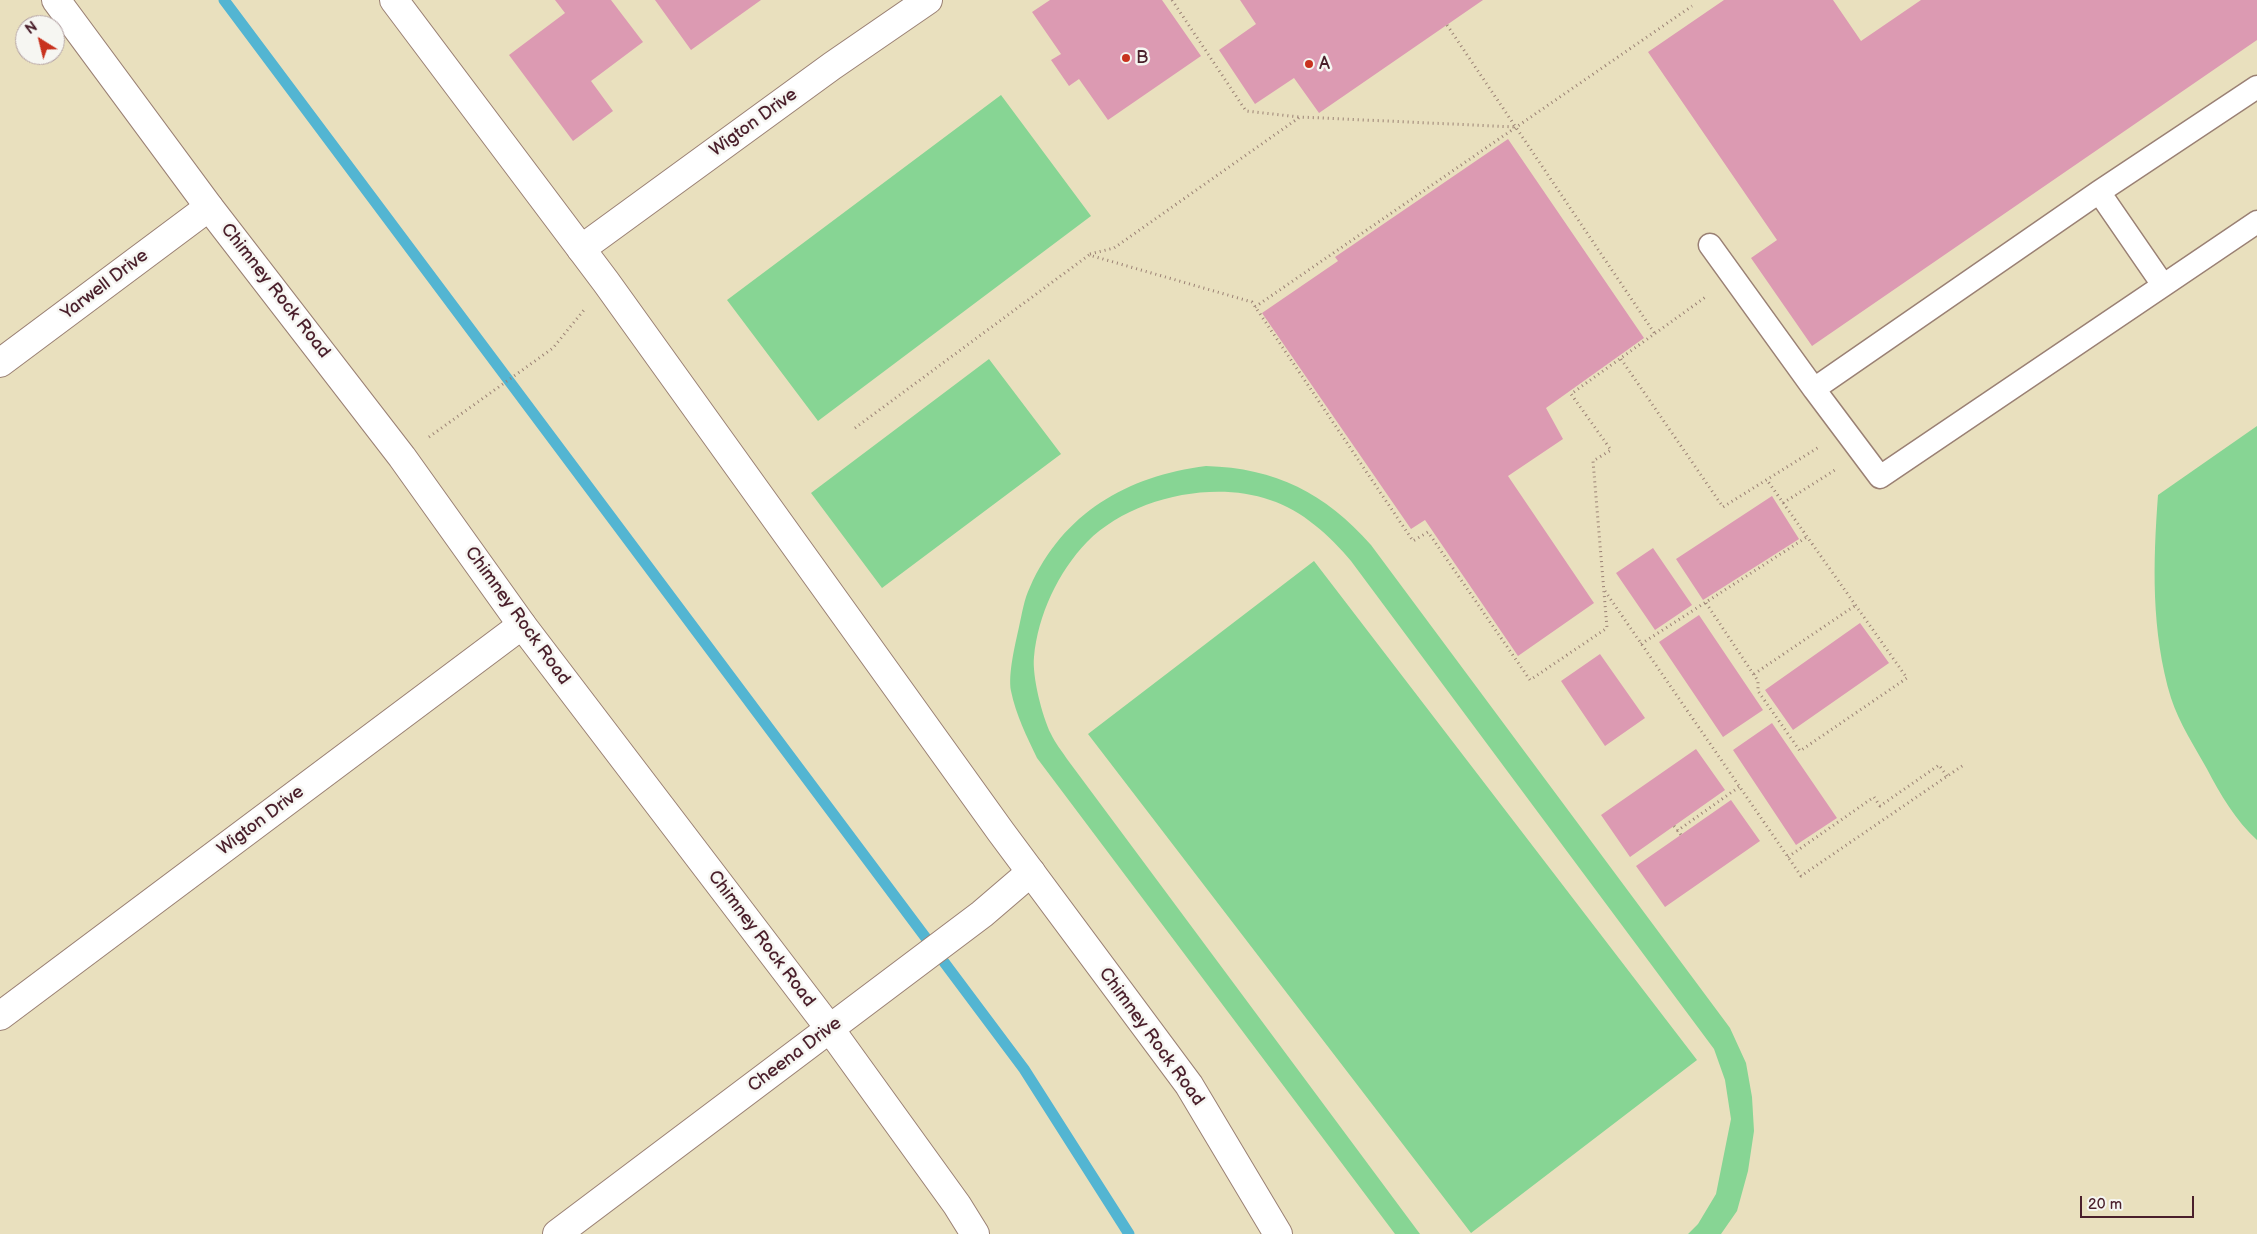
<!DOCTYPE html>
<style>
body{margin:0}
#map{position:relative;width:2257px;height:1234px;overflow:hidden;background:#e9e0be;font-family:"Balsamiq Sans",sans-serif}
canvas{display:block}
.north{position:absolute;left:15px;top:15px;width:50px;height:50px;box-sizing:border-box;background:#f6f6f2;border:1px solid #b1a0a2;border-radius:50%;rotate:324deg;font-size:14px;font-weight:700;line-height:20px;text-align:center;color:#4a1f2b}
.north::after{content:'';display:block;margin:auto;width:18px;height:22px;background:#c8321e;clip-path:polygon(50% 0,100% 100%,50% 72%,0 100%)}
.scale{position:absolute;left:2080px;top:1196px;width:114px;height:22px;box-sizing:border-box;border:2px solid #4a1f2b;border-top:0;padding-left:6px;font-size:15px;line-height:18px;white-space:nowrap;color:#4a1f2b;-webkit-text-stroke:4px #f6f6f2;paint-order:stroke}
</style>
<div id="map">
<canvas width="2257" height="1234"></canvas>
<div class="north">N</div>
<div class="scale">20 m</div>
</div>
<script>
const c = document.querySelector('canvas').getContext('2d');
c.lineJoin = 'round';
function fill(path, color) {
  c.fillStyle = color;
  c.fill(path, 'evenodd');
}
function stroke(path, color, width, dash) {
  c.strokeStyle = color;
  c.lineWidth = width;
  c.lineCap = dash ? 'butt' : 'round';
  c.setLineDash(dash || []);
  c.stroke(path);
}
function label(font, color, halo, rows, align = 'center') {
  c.font = font + ' "Balsamiq Sans",sans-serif';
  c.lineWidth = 5;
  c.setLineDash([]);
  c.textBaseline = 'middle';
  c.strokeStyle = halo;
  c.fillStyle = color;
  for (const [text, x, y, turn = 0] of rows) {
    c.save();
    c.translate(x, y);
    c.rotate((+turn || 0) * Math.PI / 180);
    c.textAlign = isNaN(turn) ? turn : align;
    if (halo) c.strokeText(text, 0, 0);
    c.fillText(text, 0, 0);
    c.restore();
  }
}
const green = new Path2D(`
 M1001 95 1091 216 818 421 727 300Z
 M989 359 1061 454 882 588 811 493Z
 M2257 426V840C2236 821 2220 794 2207 769 2195 747 2179 723 2171 698 2151 631 2153 563 2158 495Z
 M1206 466C1276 468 1325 493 1371 545L1730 1028 1746 1063 1752 1097 1754 1131 1748 1171 1737 1211 1721 1234H1688L1698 1224 1716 1194 1731 1119 1725 1080 1714 1049 1351 561C1330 536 1302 510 1270 500 1212 480 1131 498 1087 542 1058 572 1038 615 1034 657 1032 676 1042 716 1051 734 1055 743 1062 751 1067 759L1420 1234H1395L1037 758C1027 737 1016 715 1011 691 1008 674 1015 645 1019 627 1022 614 1024 599 1030 587 1063 513 1127 476 1206 466Z
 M1314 561 1697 1060 1471 1233 1088 734Z`);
const stream = new Path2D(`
 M224 0 1024 1069 1129 1234`);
const building = new Path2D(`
 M555 0H611L643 42 591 81 613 111 573 141 509 55 565 13Z
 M655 0H761L691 50Z
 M1050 0H1162L1201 56 1108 120 1079 79 1069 86 1051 60 1061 54 1032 12Z
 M1240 0H1483L1319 113 1294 78 1255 104 1219 50 1256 24Z
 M1724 0H1833L1861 41 1921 0H2257V40L1812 346 1751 258 1777 240 1648 52Z
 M1508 139 1644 338 1546 408 1563 439 1508 476 1594 603 1518 656 1425 520 1411 529 1262 313 1338 261 1335 257Z
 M1772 496 1799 539 1703 600 1676 559Z
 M1653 548 1692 605 1655 630 1616 573Z
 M1699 615 1763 710 1723 737 1659 642Z
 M1860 623 1889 663 1793 730 1765 690Z
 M1600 654 1645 718 1605 746 1561 681Z
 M1772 723 1837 818 1796 845 1733 750Z
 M1696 749 1725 790 1630 857 1601 815Z
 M1731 800 1760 841 1665 907 1636 866Z`);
const path = new Path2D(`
 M1172 0 1246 111 1299 117
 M1447 25 1655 334
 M1090 254 1114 248 1300 117 1516 127
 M1255 307 1692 6
 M1621 359 1723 507 1819 447
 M855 428 1089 255 1252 302 1413 541 1428 532 1530 680 1607 628 1593 461 1611 450 1571 394 1707 296
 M429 437 553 348 584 310
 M1783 503 1835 470
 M1605 591 1801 876 1965 764
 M1706 603 1758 681V691L1800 751 1907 678 1767 480
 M1641 644 1807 537
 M1754 674 1856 605
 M1674 826 1681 835
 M1677 831 1739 787
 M1788 857 1874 797 1880 806 1939 765 1947 776`);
const service = new Path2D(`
 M2257 87 2099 192 1814 389 1880 477 2257 222
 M2099 192 2163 285
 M1710 245 1814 389`);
const minor = new Path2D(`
 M581 249 832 66 928 0
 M0 363 209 207
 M0 1016 522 625
 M557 1234 982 914 1031 872`);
const secondary = new Path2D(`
 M56 0 209 207 402 457 522 625 830 1029 957 1205 975 1234
 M394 0 606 282 1001 832 1189 1085 1278 1234`);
const markers = [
 [1126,58,5,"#c8321e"],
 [1309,64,5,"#c8321e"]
];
const poiNames = [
 ["B",1136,58],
 ["A",1319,64]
];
const streetNames = [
 ["Wigton Drive",754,123,-36],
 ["Yarwell Drive",105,285,-37],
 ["Chimney Rock Road",275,291,52],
 ["Chimney Rock Road",517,616,54],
 ["Wigton Drive",261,821,-37],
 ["Chimney Rock Road",761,939,53],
 ["Chimney Rock Road",1151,1037,54],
 ["Cheena Drive",795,1055,-37]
];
fill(green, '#87d594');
stroke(stream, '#53b5d2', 11);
fill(building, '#dc9ab2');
stroke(service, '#9a8074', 25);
stroke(minor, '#9a8074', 30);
stroke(secondary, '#9a8074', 30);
stroke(path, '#9a8074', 3, [1, 4]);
stroke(service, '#fff', 22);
stroke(minor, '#fff', 28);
stroke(secondary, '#fff', 28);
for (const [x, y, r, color] of markers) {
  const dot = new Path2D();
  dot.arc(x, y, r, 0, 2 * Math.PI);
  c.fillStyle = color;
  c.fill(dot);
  stroke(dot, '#f6f6f2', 2);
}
label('18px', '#4a1f2b', '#f6f6f2', poiNames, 'left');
label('18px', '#4a1f2b', '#f6f6f2', streetNames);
</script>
